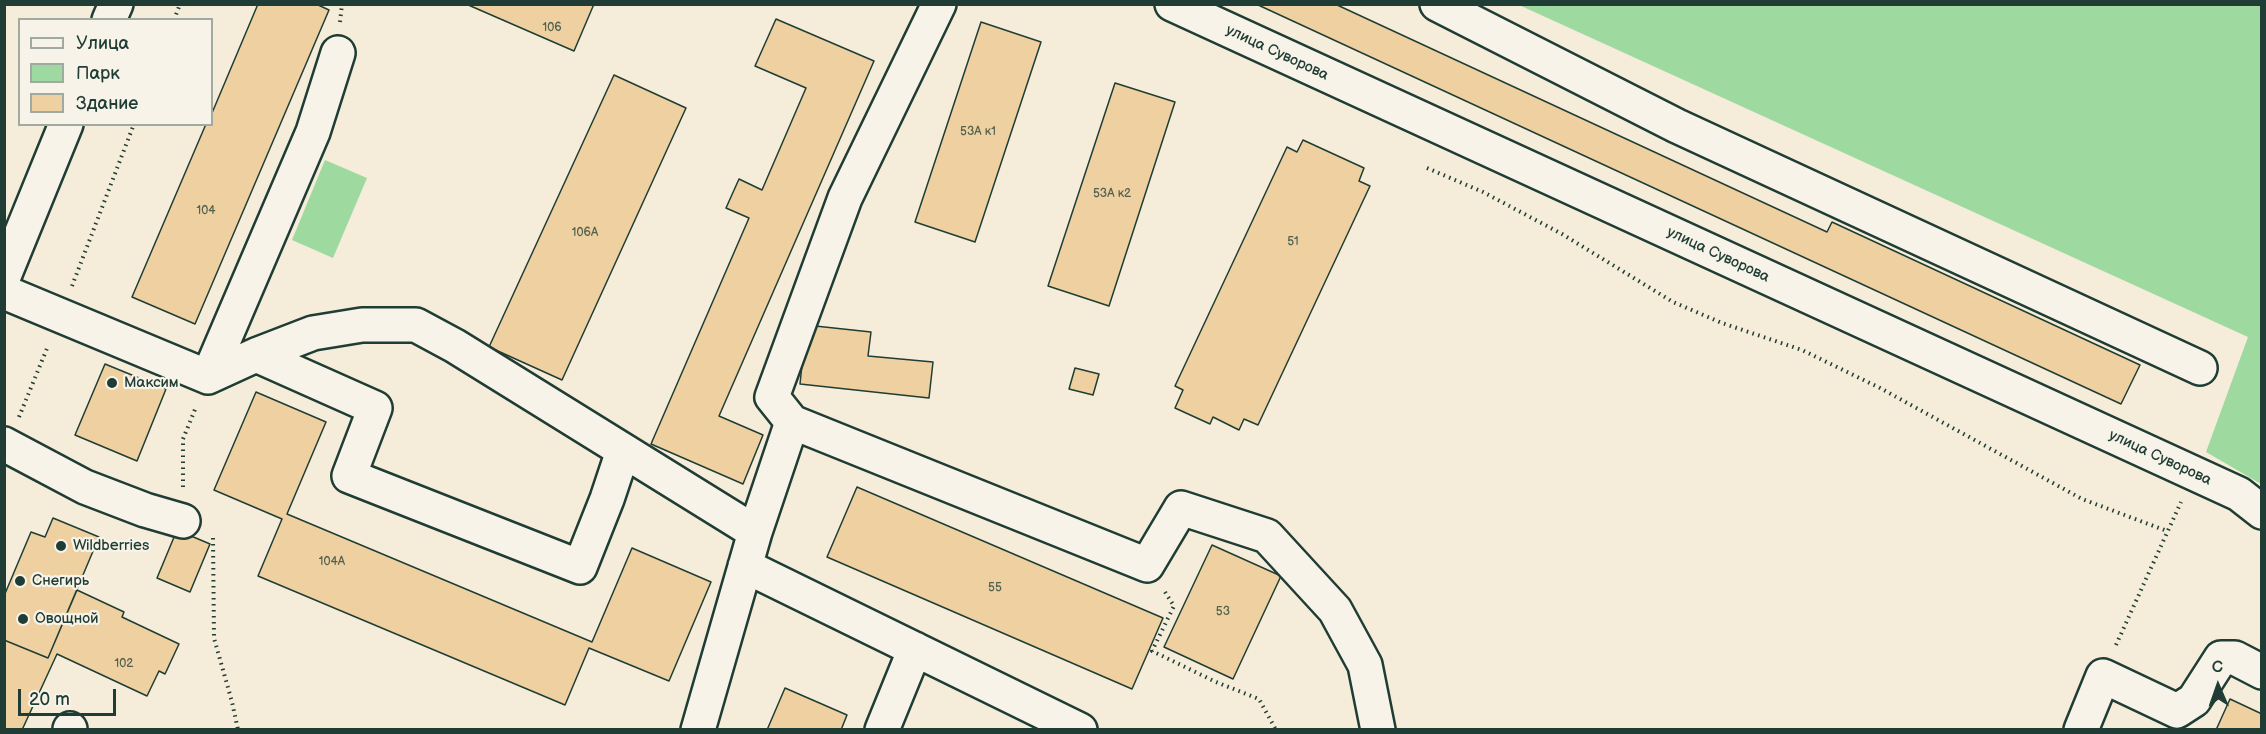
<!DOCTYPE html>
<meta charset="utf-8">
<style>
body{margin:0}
#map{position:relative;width:2266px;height:734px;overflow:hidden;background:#f5ecda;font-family:"Balsamiq Sans",sans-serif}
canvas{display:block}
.frame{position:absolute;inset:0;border:6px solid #1f3d34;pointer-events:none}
.legend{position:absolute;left:18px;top:18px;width:195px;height:108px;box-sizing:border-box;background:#f7f3e8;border:2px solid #a1aaa0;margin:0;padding:8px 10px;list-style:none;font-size:18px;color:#1f3d34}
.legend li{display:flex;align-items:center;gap:12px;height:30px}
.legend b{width:30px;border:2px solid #a1aaa0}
.north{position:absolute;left:2188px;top:656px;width:60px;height:60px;-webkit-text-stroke:4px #f7f3e8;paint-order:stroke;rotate:358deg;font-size:16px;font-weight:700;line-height:24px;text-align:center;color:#1f3d34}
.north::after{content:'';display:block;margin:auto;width:21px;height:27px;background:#1f3d34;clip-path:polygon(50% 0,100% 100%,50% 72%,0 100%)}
.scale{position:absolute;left:18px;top:689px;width:98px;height:27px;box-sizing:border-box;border:3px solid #1f3d34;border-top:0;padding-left:8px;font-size:18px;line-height:21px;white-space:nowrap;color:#1f3d34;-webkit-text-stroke:4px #f7f3e8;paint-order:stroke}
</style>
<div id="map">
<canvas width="2266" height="734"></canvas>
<div class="frame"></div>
<ul class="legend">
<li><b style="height:8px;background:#f7f3e8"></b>Улица</li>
<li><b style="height:16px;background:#9edaa0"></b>Парк</li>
<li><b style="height:16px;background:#eed0a1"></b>Здание</li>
</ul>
<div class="north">С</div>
<div class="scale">20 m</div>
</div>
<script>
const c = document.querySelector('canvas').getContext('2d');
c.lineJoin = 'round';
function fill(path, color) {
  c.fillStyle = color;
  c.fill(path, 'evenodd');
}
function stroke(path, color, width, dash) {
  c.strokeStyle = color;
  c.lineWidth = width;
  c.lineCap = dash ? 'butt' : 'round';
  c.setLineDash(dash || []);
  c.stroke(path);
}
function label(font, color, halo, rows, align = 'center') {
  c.font = font + ' "Balsamiq Sans",sans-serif';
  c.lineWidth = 4.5;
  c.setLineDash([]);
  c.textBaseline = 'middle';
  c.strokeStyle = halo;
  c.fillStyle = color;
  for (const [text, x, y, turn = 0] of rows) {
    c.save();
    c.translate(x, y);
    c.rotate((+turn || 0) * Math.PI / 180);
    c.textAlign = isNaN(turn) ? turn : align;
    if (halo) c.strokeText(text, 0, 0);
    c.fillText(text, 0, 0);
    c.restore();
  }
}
const green = new Path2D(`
 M1519 5H2261V484L2206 452 2248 337Z
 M325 160 367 178 333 258 292 240Z`);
const building = new Path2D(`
 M258 4H316L329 10 195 324 132 297 206 124H212V113Z
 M466 4H594L574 51Z
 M1256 4H1335L1827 232 1832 222 2140 365 2121 404Z
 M776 19 874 61 719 416 763 435 743 484 651 444 749 218 726 208 739 179 762 190 806 88 755 66Z
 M981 22 1041 42 975 242 915 222Z
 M614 75 686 108 562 380 489 347Z
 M1115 83 1175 102 1109 306 1048 286Z
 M1303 140 1364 168 1359 181 1370 186 1258 425 1244 419 1239 430 1213 417 1210 424 1175 408 1183 390 1175 386 1287 147 1297 152Z
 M806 325 871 332 868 356 933 362 929 398 800 384Z
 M105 364 166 389 137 461 75 435Z
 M1075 368 1099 374 1093 395 1069 389Z
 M256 392 326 422 287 514 592 642 632 548 711 582 669 681 589 648 565 705 258 576 282 519 214 490Z
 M857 487 1163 618 1132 689 827 557Z
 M53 518 99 537 48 658 4 640V596L31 532 45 537Z
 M177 530 210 544 190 592 157 578Z
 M1212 545 1281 576 1233 679 1164 647Z
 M77 590 124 612 122 617 179 644 165 674 159 671 147 696 57 654 22 730H4V640L48 658Z
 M785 688 847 715 841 730H767Z
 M2230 699 2262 714V730H2216Z`);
const path = new Path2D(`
 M174 20 180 4
 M340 22 342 4
 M1427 168 1483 192 1562 234 1673 302 1722 323 1802 350 1880 388 2082 499 2167 531
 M72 286 134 124
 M19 417 48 346
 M183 487V439L196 407
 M213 538 214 638 232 702 238 730
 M1165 592 1174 606 1152 651 1216 682 1259 699 1276 730
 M2116 645 2181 502`);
const minor = new Path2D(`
 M1172 4 2239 494 2262 512
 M1437 4 1677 126 2200 368
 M109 20 116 4
 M4 276 66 124
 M4 292 208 377 256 355 313 333 362 325H416L455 346 755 532 698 730
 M256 355 375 408 349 476 580 567 607 499 623 451
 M208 377 313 132 338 53
 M792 422 772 397 845 198 939 4
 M4 444 85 487 145 510 183 521
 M755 532 792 422 1147 565 1181 508 1267 536 1335 610 1365 665 1378 730
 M745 566 1080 730
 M70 730V729
 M882 730 915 649
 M2081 730 2103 676 2177 711 2194 700 2221 658H2235L2262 672`);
const markers = [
 [112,383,6,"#1f3d34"],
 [61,546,6,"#1f3d34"],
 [20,581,6,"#1f3d34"],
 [23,619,6,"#1f3d34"]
];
const numberNames = [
 ["106",552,28],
 ["53А к1",978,132],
 ["53А к2",1112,194],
 ["104",206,211],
 ["106А",585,233],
 ["51",1293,242],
 ["104А",332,562],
 ["55",995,588],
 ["53",1223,612],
 ["102",124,664]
];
const streetNames = [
 ["улица Суворова",1277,53,25],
 ["улица Суворова",1718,255,25],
 ["улица Суворова",2160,458,25]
];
const poiNames = [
 ["Максим",124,383],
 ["Wildberries",73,546],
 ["Снегирь",32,581],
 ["Овощной",35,619]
];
fill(green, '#9edaa0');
fill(building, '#eed0a1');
stroke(building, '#1f3d34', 1.5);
stroke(minor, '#1f3d34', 38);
stroke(path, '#1f3d34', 4, [1.5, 4.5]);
stroke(minor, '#f7f3e8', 33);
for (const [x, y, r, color] of markers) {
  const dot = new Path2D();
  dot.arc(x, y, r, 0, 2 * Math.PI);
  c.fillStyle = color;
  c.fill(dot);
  stroke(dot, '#f7f3e8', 2);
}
label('12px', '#53624f', null, numberNames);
label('15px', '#1f3d34', '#f7f3e8', streetNames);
label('15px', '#1f3d34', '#f7f3e8', poiNames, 'left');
</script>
